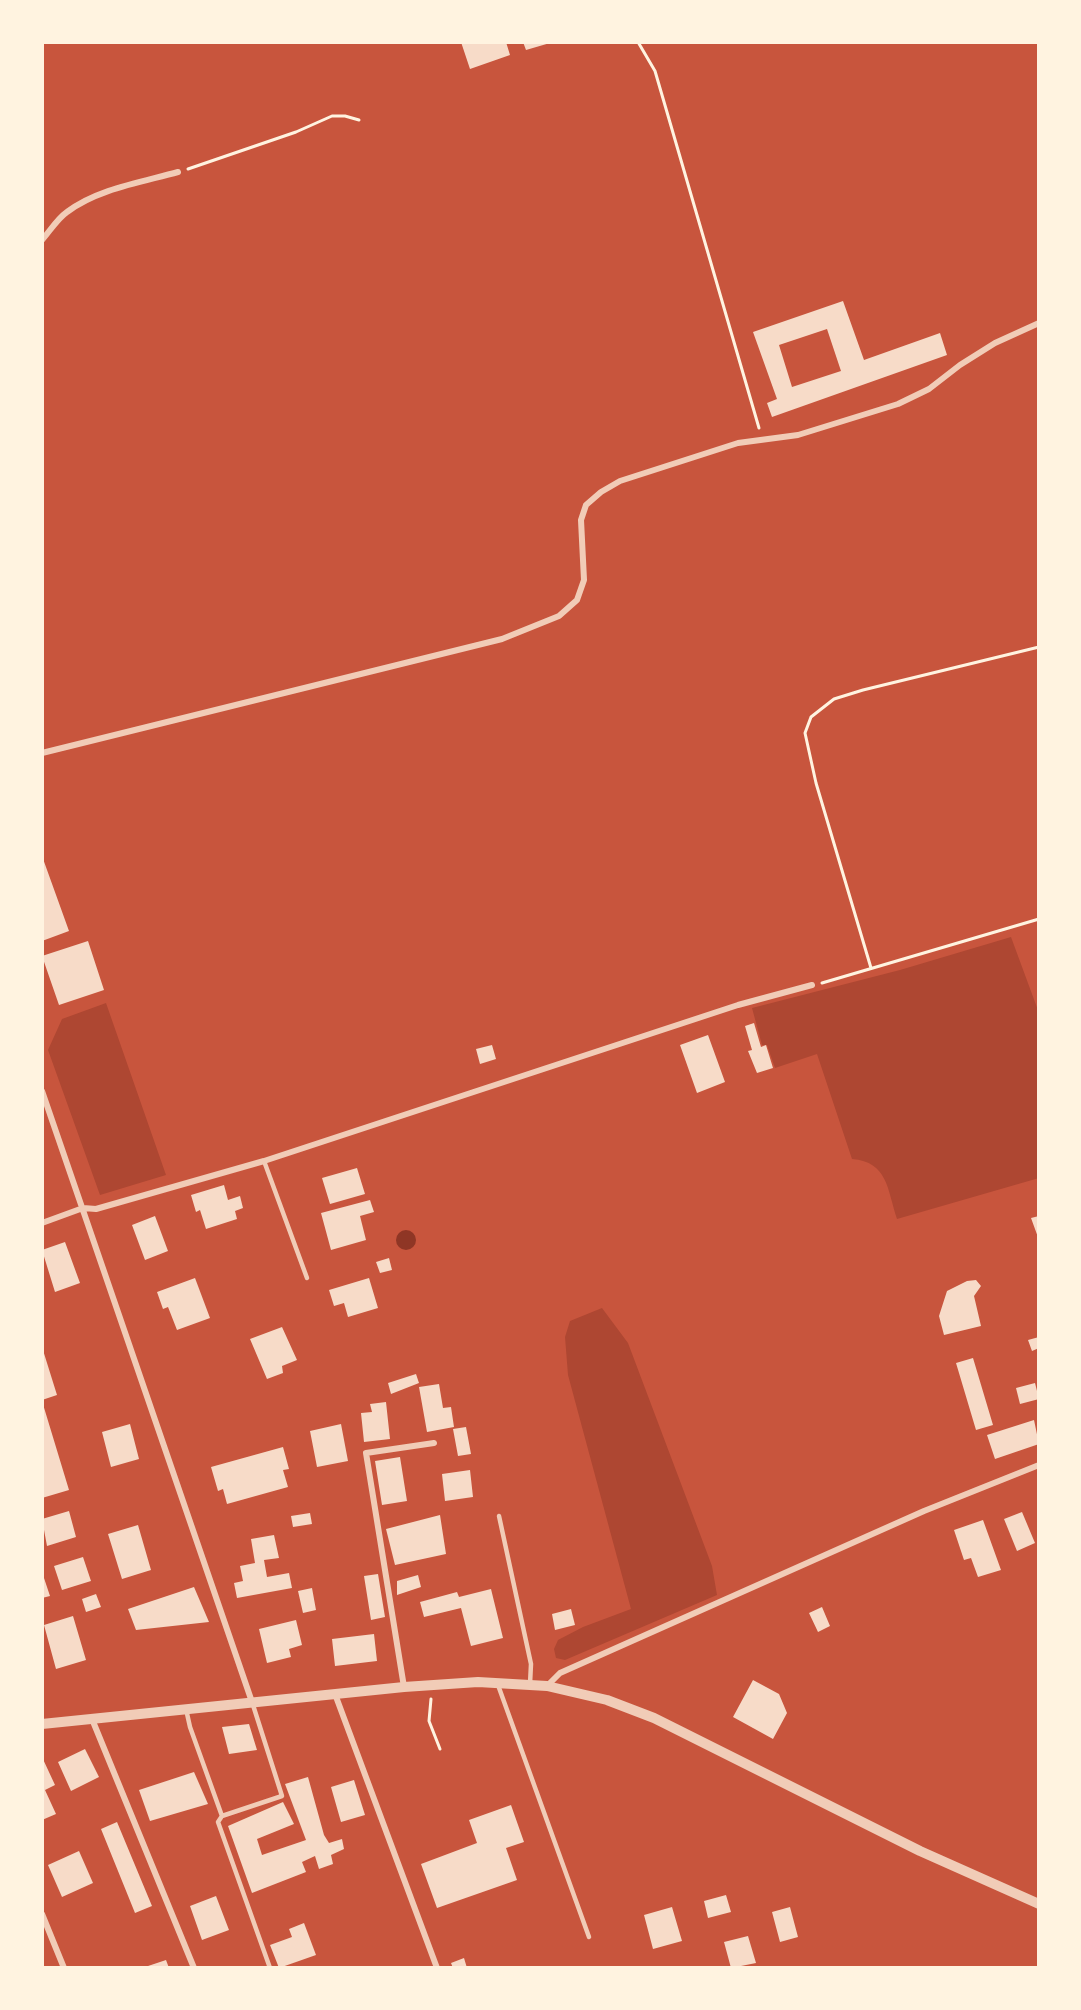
<!DOCTYPE html>
<style>
body{margin:0}
#map{position:relative;width:1081px;height:2010px;overflow:hidden;background:#c8553d;font-family:Overpass,sans-serif}
canvas{display:block}
.frame{position:absolute;inset:0;border:44px solid #fff3e0;pointer-events:none}
</style>
<div id="map">
<canvas width="1081" height="2010"></canvas>
<div class="frame"></div>
</div>
<script>
const c = document.querySelector('canvas').getContext('2d');
c.lineJoin = 'round';
function fill(path, color) {
  c.fillStyle = color;
  c.fill(path, 'evenodd');
}
function stroke(path, color, width, dash) {
  c.strokeStyle = color;
  c.lineWidth = width;
  c.lineCap = dash ? 'butt' : 'round';
  c.setLineDash(dash || []);
  c.stroke(path);
}
const green = new Path2D(`
 M1011 937 1039 1013V1178L897 1219C887 1189 888 1162 852 1159L817 1054 775 1068 767 1045H762L752 1008 900 970Z
 M106 1003 166 1175 100 1195 48 1050 62 1019Z
 M602 1308 628 1343 712 1566 717 1595 565 1660 556 1658 554 1649 558 1640 583 1627 631 1609 568 1375 565 1337 570 1321Z`);
const water = new Path2D(`
 M396 1240a10 10 0 1 1 20 0a10 10 0 1 1-20 0Z`);
const building = new Path2D(`
 M461 42H506L510 55 470 69Z
 M523 42H550V43L526 50Z
 M843 301 864 360 940 333 947 355 772 417 767 403 777 399 753 332ZM827 329 841 371 792 387 779 345Z
 M42 856 69 931 42 941Z
 M88 941 104 990 59 1005 42 956Z
 M754 1023 761 1047 766 1045 773 1068 757 1073 748 1051 752 1050 745 1026Z
 M708 1035 725 1082 697 1093 680 1045Z
 M492 1045 496 1059 480 1064 476 1049Z
 M357 1168 365 1194 330 1204 322 1178Z
 M224 1185 228 1200 240 1196 243 1208 235 1211 237 1219 206 1229 200 1210 196 1212 191 1195Z
 M370 1200 374 1212 360 1216 366 1240 331 1250 321 1213Z
 M155 1216 168 1251 145 1260 132 1225Z
 M1039 1216V1240L1031 1218Z
 M65 1242 80 1283 55 1292 42 1250Z
 M389 1258 392 1270 380 1273 376 1262Z
 M195 1278 210 1318 177 1330 168 1307 163 1309 157 1292Z
 M369 1278 378 1308 348 1317 344 1303 334 1306 329 1290Z
 M976 1280 981 1286 974 1296 981 1326 944 1335 939 1316 947 1291 967 1281Z
 M282 1327 297 1360 282 1366 283 1373 267 1379 250 1339Z
 M1039 1337V1348L1032 1351 1028 1340Z
 M42 1347 57 1395 42 1400Z
 M973 1358 993 1425 976 1430 956 1363Z
 M416 1374 419 1383 391 1394 388 1383Z
 M1035 1383 1039 1399 1020 1404 1016 1388Z
 M439 1384 443 1408 451 1407 454 1427 427 1432 419 1387Z
 M42 1401 69 1490 42 1498Z
 M386 1402 390 1439 364 1442 361 1413 372 1412 370 1404Z
 M1034 1420 1039 1444 995 1459 987 1435Z
 M130 1424 139 1459 111 1467 102 1432Z
 M341 1424 348 1461 317 1467 310 1431Z
 M466 1427 471 1454 458 1456 453 1429Z
 M283 1447 289 1469 283 1470 288 1487 227 1504 223 1489 218 1491 211 1467Z
 M400 1457 407 1501 382 1505 375 1461Z
 M470 1470 473 1497 445 1501 442 1474Z
 M69 1511 76 1537 47 1546 42 1519Z
 M1022 1512 1035 1543 1017 1551 1004 1519Z
 M310 1513 312 1524 293 1527 291 1516Z
 M440 1515 446 1554 395 1565 386 1529Z
 M983 1520 1001 1570 978 1577 971 1558 964 1560 954 1530Z
 M138 1525 151 1570 122 1579 108 1534Z
 M274 1535 279 1558 264 1560 267 1577 289 1573 292 1588 237 1598 234 1583 243 1581 240 1566 255 1563 251 1539Z
 M83 1557 91 1581 62 1590 54 1566Z
 M42 1572 50 1596 42 1598Z
 M378 1574 385 1617 371 1620 364 1576Z
 M418 1575 421 1587 397 1595V1581Z
 M194 1587 209 1622 136 1630 128 1609Z
 M312 1588 316 1610 303 1613 298 1591Z
 M491 1589 503 1638 471 1646 461 1608 424 1617 420 1602 457 1592 459 1597Z
 M96 1594 101 1607 86 1612 82 1599Z
 M822 1607 830 1626 818 1632 809 1613Z
 M571 1609 575 1625 555 1630 552 1614Z
 M73 1616 86 1660 56 1669 44 1625Z
 M296 1620 302 1645 289 1649 291 1657 267 1663 259 1629Z
 M374 1634 377 1661 335 1666 332 1639Z
 M753 1680 779 1694 787 1713 773 1739 733 1717Z
 M249 1724 257 1750 229 1754 222 1727Z
 M85 1749 99 1777 71 1791 58 1762Z
 M42 1757 55 1785 45 1790 56 1814 42 1820Z
 M194 1772 208 1804 150 1821 139 1790Z
 M308 1777 324 1835 329 1843 342 1839 344 1849 331 1855 333 1864 319 1869 315 1856 302 1862 306 1872 252 1893 228 1826 283 1802 294 1824 257 1839 262 1855 306 1840 285 1784Z
 M354 1780 365 1815 341 1822 331 1787Z
 M511 1805 524 1842 506 1848 517 1880 437 1908 421 1864 477 1843 469 1820Z
 M117 1822 152 1906 135 1913 101 1829Z
 M79 1851 93 1883 62 1897 48 1865Z
 M726 1895 731 1912 708 1918 704 1901Z
 M216 1896 229 1930 202 1940 190 1906Z
 M672 1907 682 1941 653 1949 644 1915Z
 M790 1907 798 1937 780 1942 772 1912Z
 M304 1923 316 1955 279 1968 270 1945 292 1937 289 1929Z
 M748 1936 756 1963 731 1968 724 1942Z
 M464 1958 467 1968H453L451 1963Z
 M166 1960 169 1968H149L148 1966Z`);
const path = new Path2D(`
 M638 42 655 71 759 428
 M188 169 296 132 332 116H345L359 120
 M871 968 816 783 805 733 811 717 834 699 863 690 1039 647
 M822 983 1039 919
 M431 1699 429 1721 440 1749`);
const service = new Path2D(`
 M264 1161 307 1278
 M499 1516 531 1664 530 1684
 M498 1685 589 1937
 M186 1709 190 1727 222 1816 218 1822 270 1968
 M222 1816 282 1796 253 1705`);
const minor = new Path2D(`
 M42 240C50 231 57 219 67 212 97 189 142 182 178 172
 M42 753 502 639 559 616 577 600 584 580 581 520 586 505 601 492 620 481 738 443 798 435 898 404 929 389 960 365 995 343 1039 323
 M42 1091 252 1702
 M42 1223 83 1208 96 1209 264 1161 738 1005 812 985
 M547 1686 560 1673 924 1511 1039 1465
 M404 1687 366 1453 434 1443
 M335 1694 437 1968
 M92 1719 194 1968
 M42 1914 64 1968`);
const tertiary = new Path2D(`
 M42 1724 404 1687 478 1682 547 1686 607 1700 654 1718 920 1851 1039 1904`);
fill(green, '#ae4732');
fill(water, '#8f3625');
fill(building, '#f7dbc8');
stroke(path, '#fff3e0', 3);
stroke(service, '#f1ccb7', 4.5);
stroke(minor, '#f1ccb7', 6);
stroke(tertiary, '#f1ccb7', 10);
</script>
